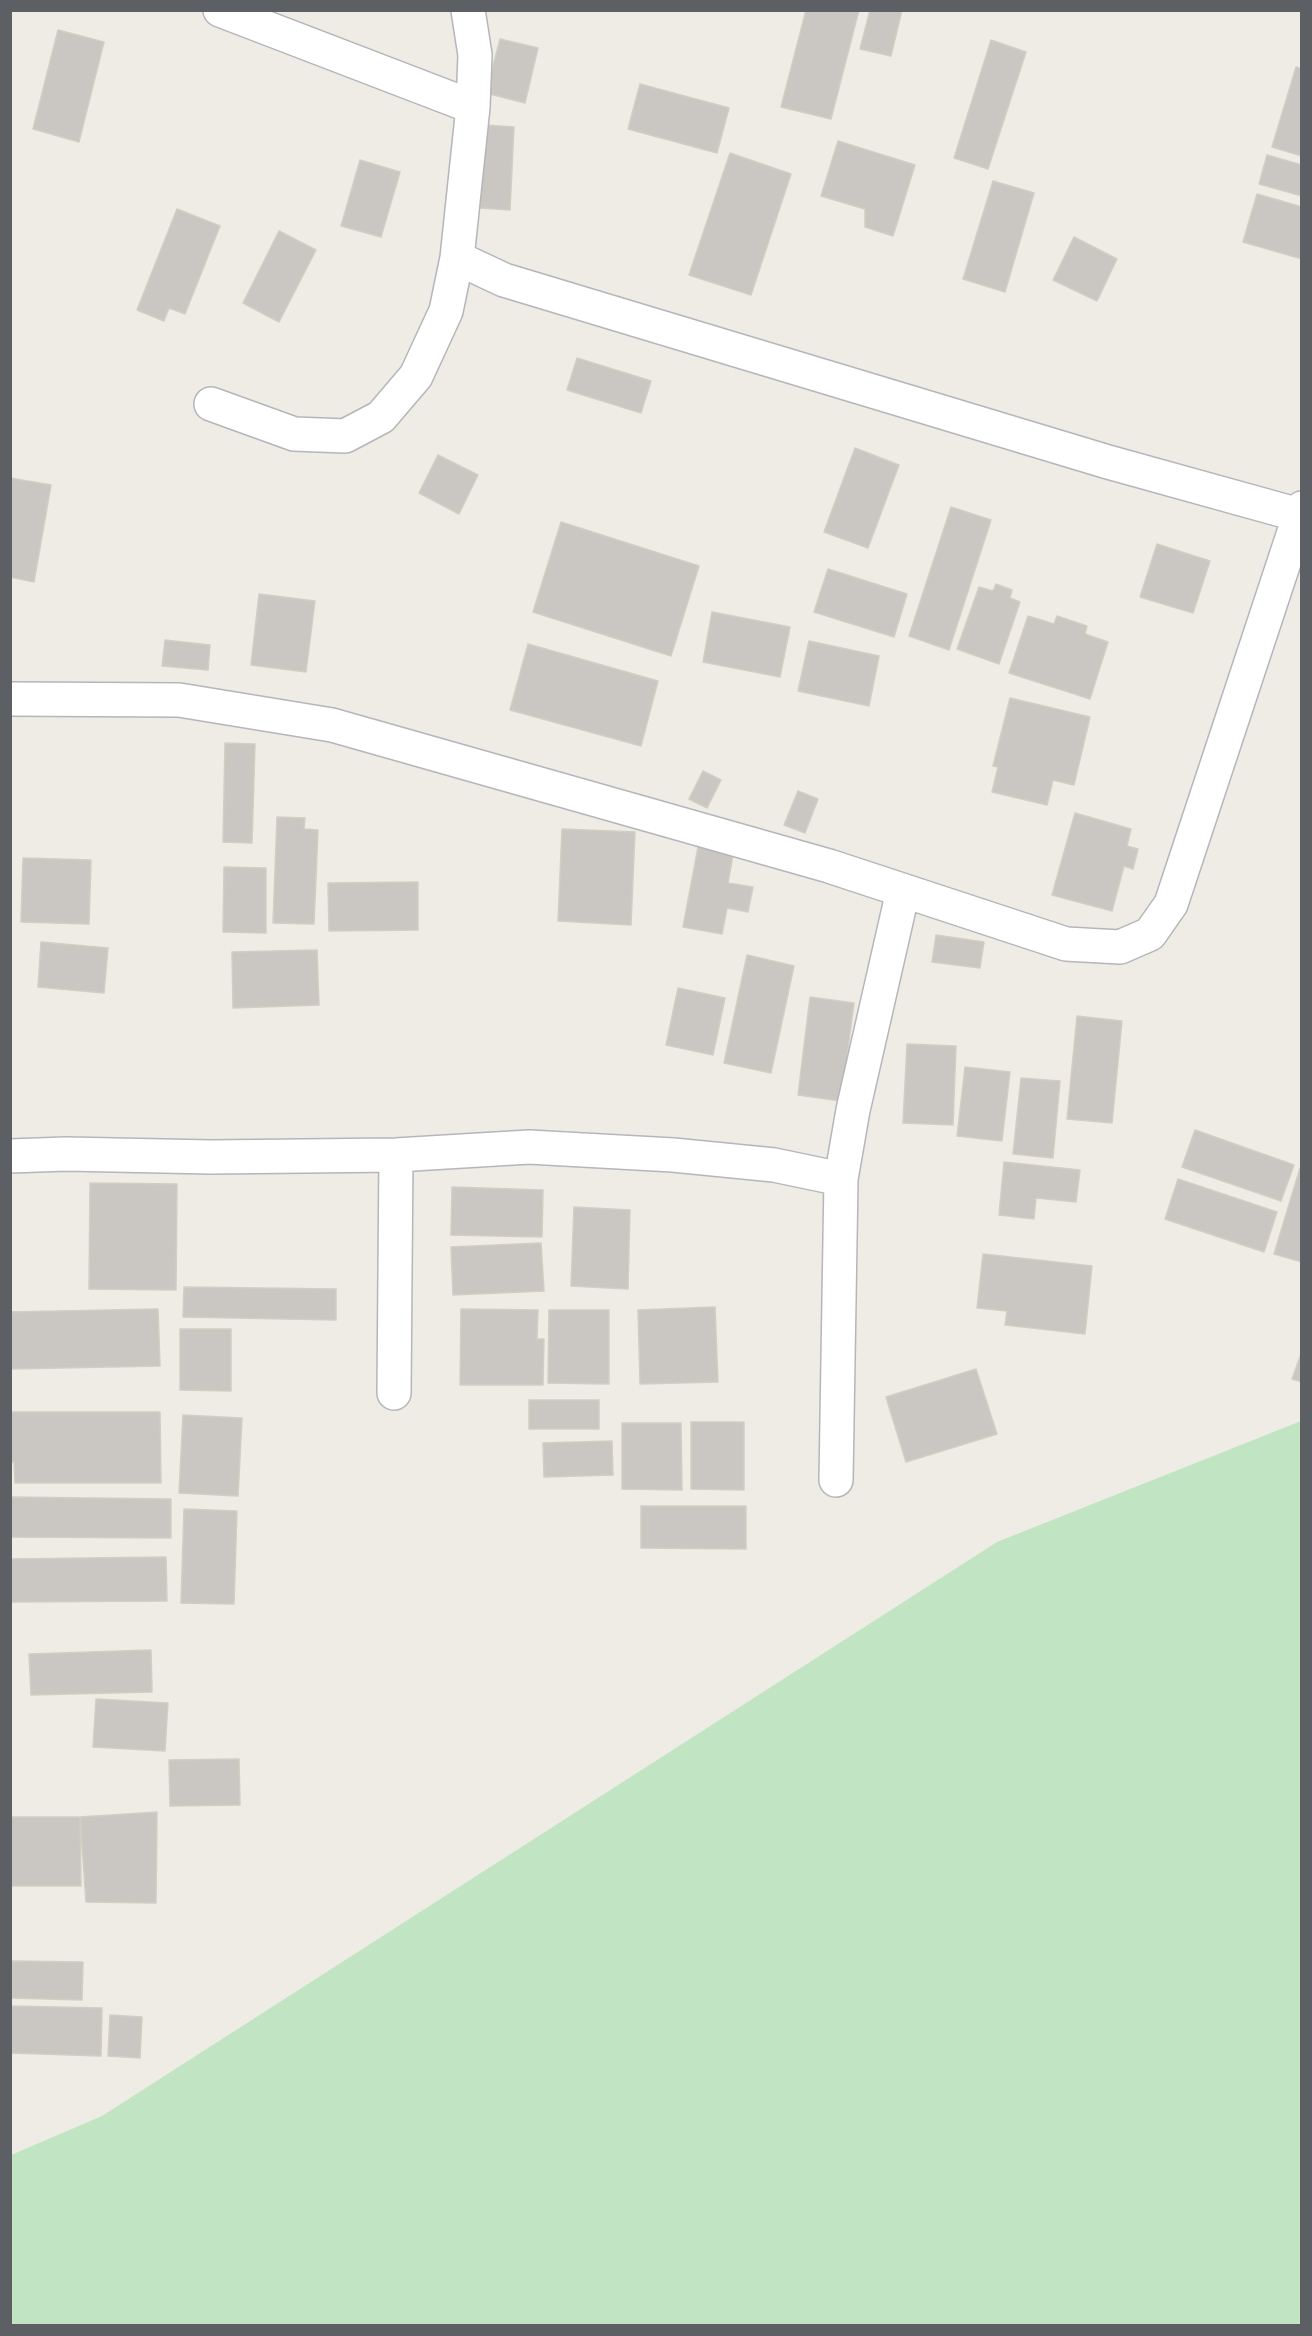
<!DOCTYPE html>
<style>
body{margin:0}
#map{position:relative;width:1312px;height:2336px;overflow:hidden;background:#eeece4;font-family:Poppins,sans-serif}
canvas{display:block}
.frame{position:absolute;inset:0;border:12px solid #5c5f64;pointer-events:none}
</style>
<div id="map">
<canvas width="1312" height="2336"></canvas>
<div class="frame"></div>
</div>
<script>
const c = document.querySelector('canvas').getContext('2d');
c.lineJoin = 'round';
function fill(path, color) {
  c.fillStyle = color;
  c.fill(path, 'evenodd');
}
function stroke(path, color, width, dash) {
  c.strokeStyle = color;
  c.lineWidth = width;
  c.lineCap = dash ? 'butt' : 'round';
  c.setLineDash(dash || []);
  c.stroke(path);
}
const green = new Path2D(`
 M1301 1421V2325H11V2155L102 2116 997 1542Z`);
const building = new Path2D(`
 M806 10H859L831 119 781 107Z
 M870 10H902L891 56 860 49Z
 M58 30 104 42 79 142 33 129Z
 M500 39 538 48 525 103 486 93Z
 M991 40 1026 52 988 169 954 158Z
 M1296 67 1302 69V156L1272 147Z
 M640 84 729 108 717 153 628 129Z
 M485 125 514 127 510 210 480 208Z
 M838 141 915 165 893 236 865 227V209L821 196Z
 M730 153 791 174 751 295 689 275Z
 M1267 155 1302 165V196L1259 184Z
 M360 160 400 172 381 237 341 226Z
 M993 181 1034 193 1005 292 963 279Z
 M1257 194 1302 207V259L1243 242Z
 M177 209 220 226 185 314 169 308 164 321 137 310Z
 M279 231 316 250 279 322 243 303Z
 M1074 237 1117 259 1097 301 1053 280Z
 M577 358 651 381 641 413 567 390Z
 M855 448 899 465 868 548 824 532Z
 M438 455 478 475 459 514 419 493Z
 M10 478 51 485 34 582 10 577Z
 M951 507 991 520 949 650 909 636Z
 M561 522 699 566 671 656 533 612Z
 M1157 544 1210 561 1193 613 1140 597Z
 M828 569 907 594 894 637 814 612Z
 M996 584 1012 590 1010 598 1020 602 999 664 957 649 979 587 993 591Z
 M259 594 315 601 306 672 251 665Z
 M712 612 790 627 780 677 703 662Z
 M1028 616 1054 624 1057 616 1087 626 1085 634 1108 642 1090 699 1009 673Z
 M165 640 210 645 208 670 162 666Z
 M809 641 879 656 869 706 798 691Z
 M528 644 658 681 641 746 510 710Z
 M1010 698 1090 717 1074 785 1053 780 1047 805 992 792 998 767 993 766Z
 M225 743 255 744 252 843 223 842Z
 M703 771 721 780 707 808 689 799Z
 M798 791 818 799 805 833 784 825Z
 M1075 813 1131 829 1127 846 1138 849 1133 869 1124 866 1112 911 1052 895Z
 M277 817 305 818 304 829 318 830 314 924 273 923Z
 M562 829 635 832 631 925 558 921Z
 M699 842 734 849 728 883 753 887 748 912 727 908 722 934 683 927Z
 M23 858 91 860 89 924 21 922Z
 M224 867 266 868V933L223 932Z
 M418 882V930L329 931 328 883Z
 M936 935 984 942 980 968 932 962Z
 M41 942 108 948 104 993 38 987Z
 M317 950 319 1005 233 1008 232 952Z
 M747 955 794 966 771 1073 724 1063Z
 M678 988 725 998 713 1055 666 1045Z
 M810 997 854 1003 841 1101 798 1095Z
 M1077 1016 1122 1021 1112 1123 1067 1119Z
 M907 1044 956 1046 953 1125 903 1123Z
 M965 1067 1010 1072 1002 1141 957 1136Z
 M1021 1078 1060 1081 1053 1158 1013 1154Z
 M1195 1130 1294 1165 1281 1201 1182 1167Z
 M1004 1162 1080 1170 1076 1202 1036 1198 1034 1219 999 1215Z
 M1300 1168H1302V1262L1274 1254Z
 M1178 1179 1277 1212 1264 1252 1165 1219Z
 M90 1183 177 1184 176 1290 89 1289Z
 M452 1187 543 1190 542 1237 451 1235Z
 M574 1207 630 1210 628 1289 571 1286Z
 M541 1243 544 1291 453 1295 451 1247Z
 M983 1254 1092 1266 1085 1334 1005 1325 1007 1311 977 1308Z
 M184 1287 336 1289V1320L183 1317Z
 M715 1307 718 1382 640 1384 638 1310Z
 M158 1309 160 1366 10 1369V1312Z
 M461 1309 538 1310 537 1339H544L543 1385H460Z
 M549 1310H609V1384L548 1383Z
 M180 1329H231V1391L180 1390Z
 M1302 1351V1382L1292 1379Z
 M976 1369 997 1434 906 1462 886 1397Z
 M529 1400H599V1429H529Z
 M10 1412H160L161 1483H15L14 1462H10Z
 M183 1415 242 1418 238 1496 179 1493Z
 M691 1422H744V1490L691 1489Z
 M622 1423H681L682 1490 622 1489Z
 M612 1441 613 1475 544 1477 543 1443Z
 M10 1497 171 1499V1538L10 1537Z
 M641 1506H746V1549L641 1548Z
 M184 1509 237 1511 234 1604 181 1603Z
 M166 1557 167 1601 10 1602V1559Z
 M151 1650 152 1692 31 1695 29 1654Z
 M96 1699 168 1703 165 1751 93 1747Z
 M239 1759 240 1805 170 1806 169 1760Z
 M157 1812 156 1903 86 1902 80 1817Z
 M10 1817H80L81 1886H10Z
 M12 1961 83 1962 82 2000 12 1998Z
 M10 2006 102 2008 101 2056 10 2053Z
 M110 2015 142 2017 140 2058 108 2056Z`);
const minor = new Path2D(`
 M220 10 473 107
 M457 258 504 280 1108 462 1299 515
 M211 404 294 434 345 436 381 417 416 376 446 311 457 258 473 107 475 55 468 10
 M10 699 179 700 332 725 829 866 1066 944 1120 947 1150 934 1171 904 1302 508
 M10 1156 66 1154 211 1157 396 1155 529 1147 673 1155 774 1165 841 1179 853 1110 903 891
 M394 1393 396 1155
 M836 1480 841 1179`);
fill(green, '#c1e5c3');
fill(building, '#cac6c1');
stroke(building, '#d2cec2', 1.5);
stroke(minor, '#b4b6ba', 36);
stroke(minor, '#fff', 33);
</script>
